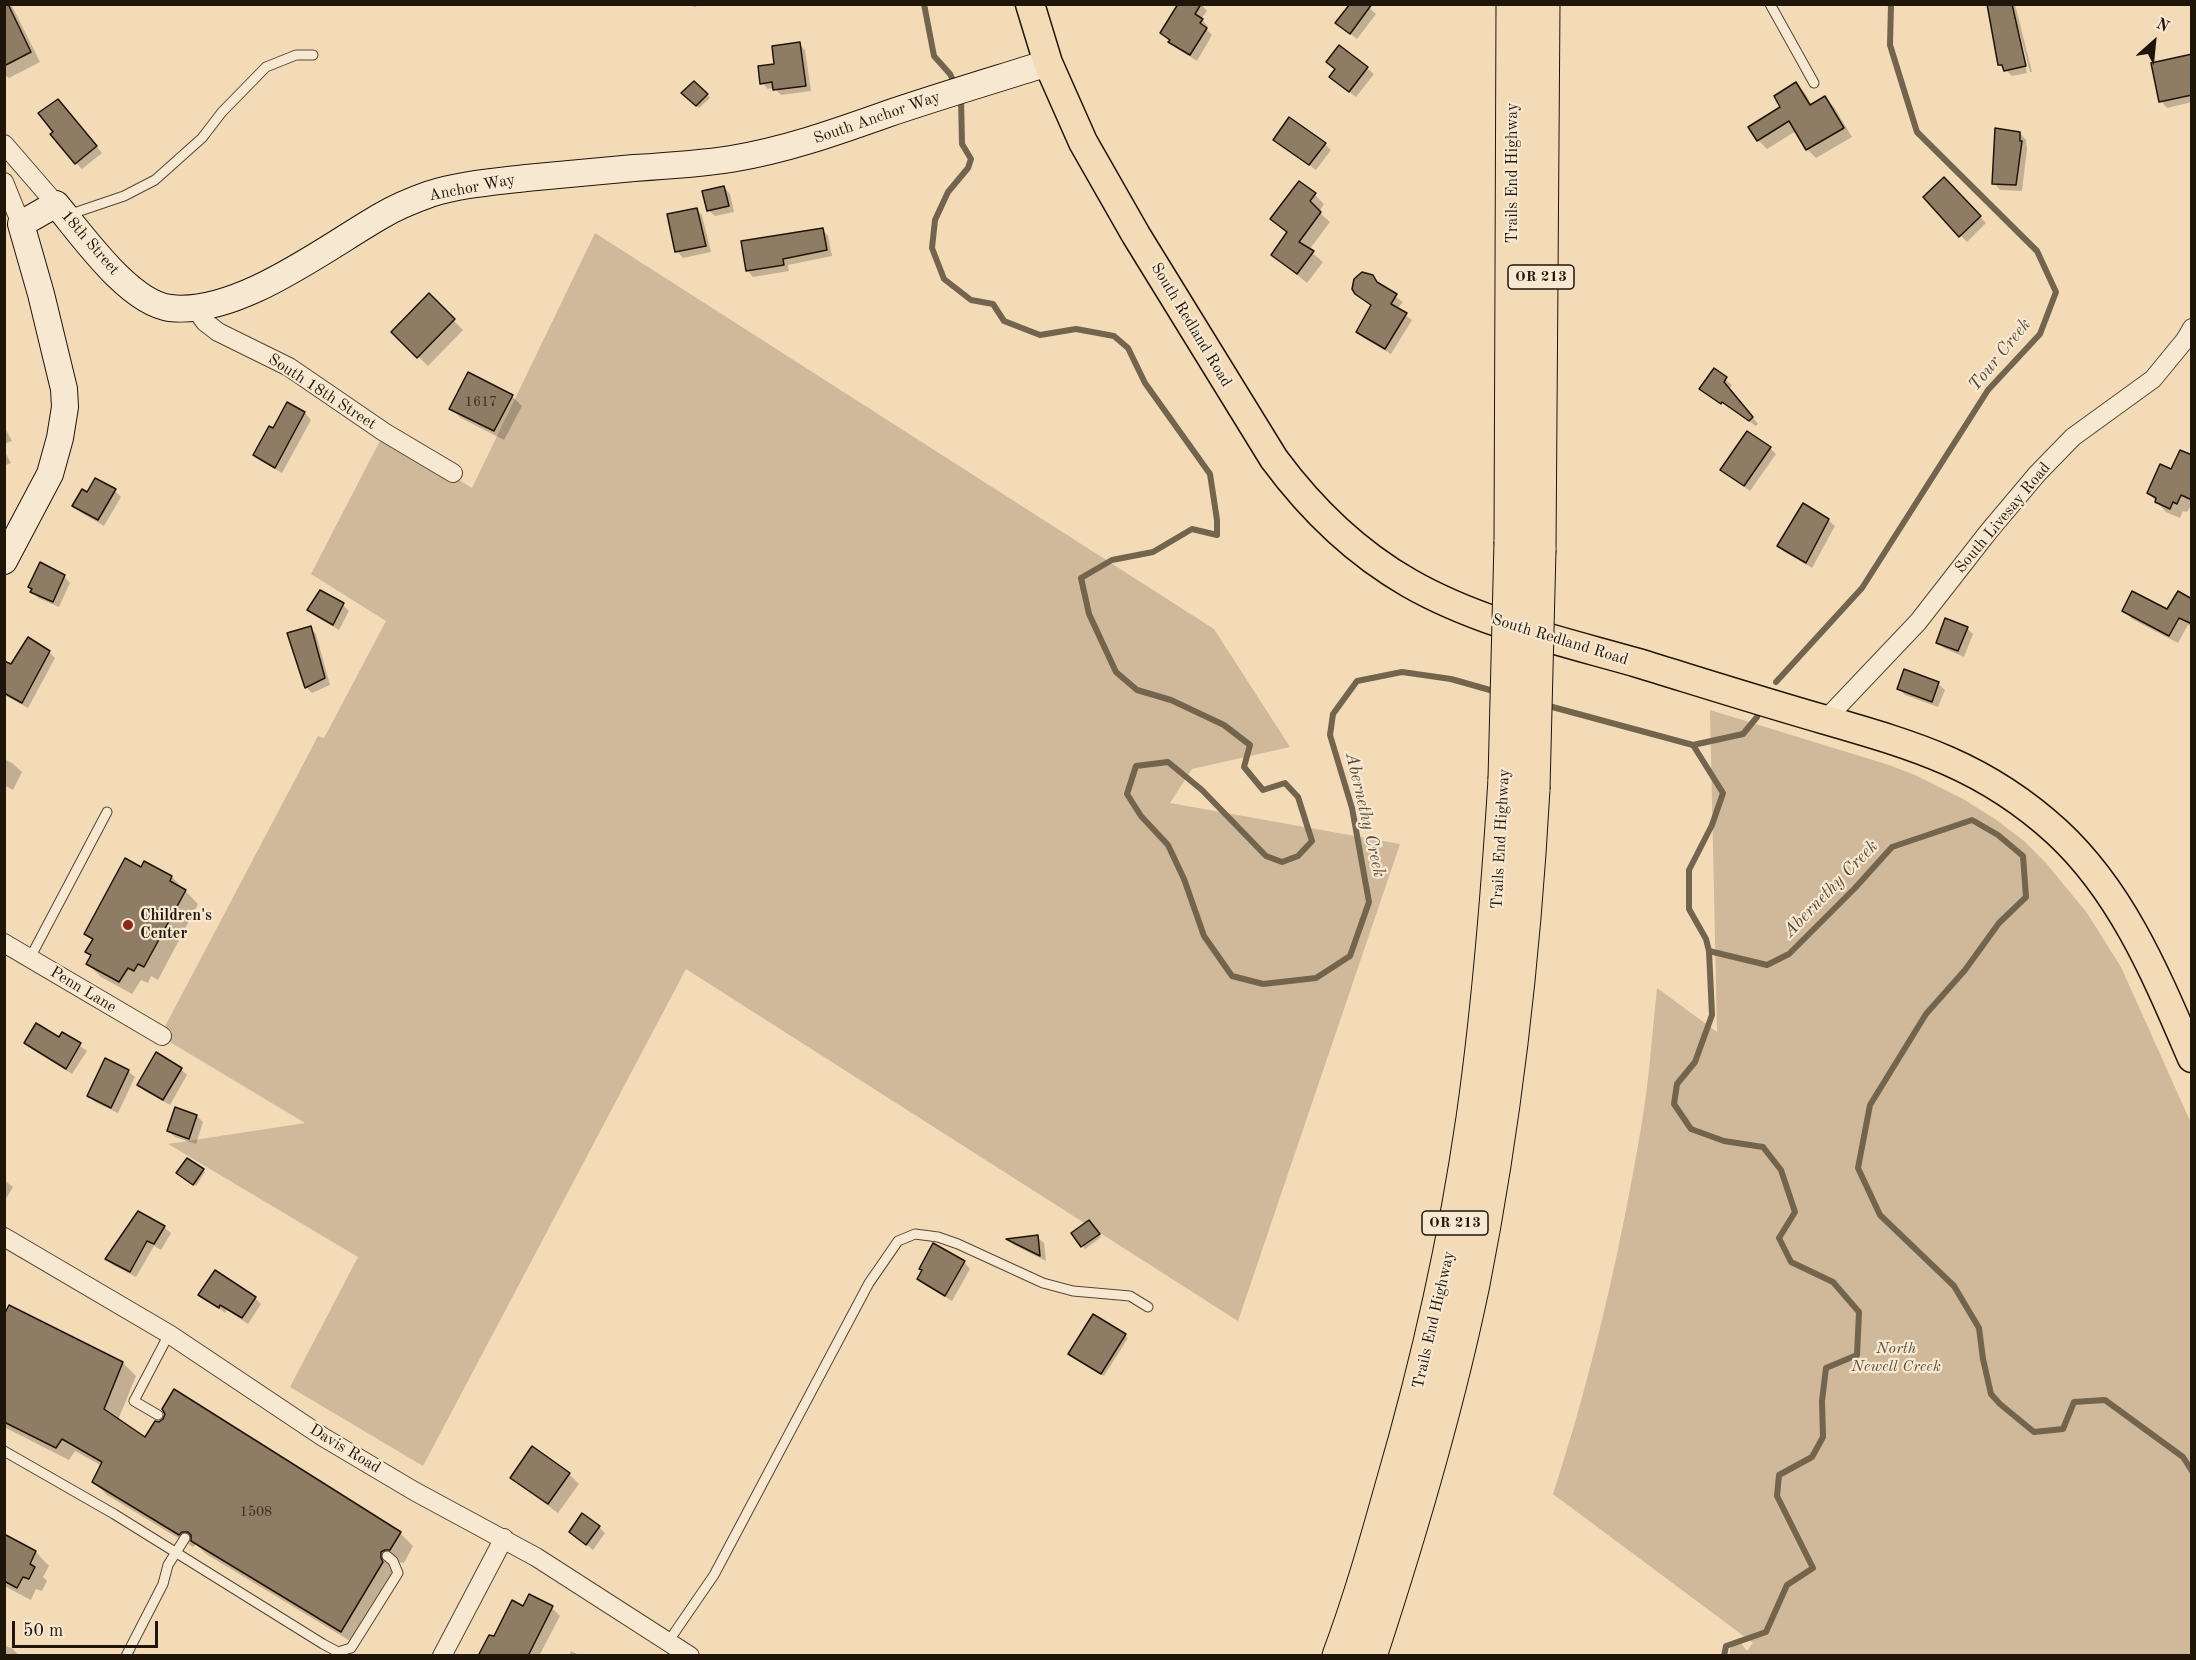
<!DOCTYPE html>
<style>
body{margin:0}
#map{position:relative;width:2196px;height:1660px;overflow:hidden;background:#f3dbb8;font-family:"Old Standard TT",serif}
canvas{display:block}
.frame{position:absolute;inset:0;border:6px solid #201509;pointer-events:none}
.north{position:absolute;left:2124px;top:12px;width:60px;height:60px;-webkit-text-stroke:4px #f7e8d1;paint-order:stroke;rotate:27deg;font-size:16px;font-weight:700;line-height:24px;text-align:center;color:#201509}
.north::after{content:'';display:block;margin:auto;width:21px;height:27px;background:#201509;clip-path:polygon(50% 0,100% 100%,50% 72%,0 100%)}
.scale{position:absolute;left:12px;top:1621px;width:146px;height:27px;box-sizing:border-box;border:3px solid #201509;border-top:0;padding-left:8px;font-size:18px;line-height:21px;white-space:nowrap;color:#201509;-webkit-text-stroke:4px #f7e8d1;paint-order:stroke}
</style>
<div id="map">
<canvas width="2196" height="1660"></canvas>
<div class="frame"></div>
<div class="north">N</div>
<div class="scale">50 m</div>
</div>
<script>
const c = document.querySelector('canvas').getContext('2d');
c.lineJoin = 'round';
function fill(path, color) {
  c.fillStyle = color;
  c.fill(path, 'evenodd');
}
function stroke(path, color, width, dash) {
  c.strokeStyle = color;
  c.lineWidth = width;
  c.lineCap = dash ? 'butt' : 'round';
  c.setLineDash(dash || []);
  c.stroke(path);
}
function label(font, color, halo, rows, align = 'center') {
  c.font = font + ' "Old Standard TT",serif';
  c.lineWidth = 4.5;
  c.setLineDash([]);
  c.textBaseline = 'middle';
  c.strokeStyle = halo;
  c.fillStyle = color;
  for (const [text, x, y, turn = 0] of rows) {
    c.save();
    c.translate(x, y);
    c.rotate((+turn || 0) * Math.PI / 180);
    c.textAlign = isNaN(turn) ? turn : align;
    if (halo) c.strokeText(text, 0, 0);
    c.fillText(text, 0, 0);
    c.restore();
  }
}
const green = new Path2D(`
 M595 233 1214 629 1290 747 1192 769 1170 803 1400 844 1238 1321 686 969 423 1466 290 1387 358 1257 168 1144 305 1123 160 1036 318 736 324 738 386 621 311 574 384 433 472 488Z
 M1710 710 1889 765 1915 775 1963 799 1995 819 2024 841 2046 863 2087 913 2121 967 2191 1123V1655H1730V1649L1738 1639 1747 1651 1753 1643 1553 1494C1592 1375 1620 1252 1641 1128 1649 1082 1652 1035 1657 988L1717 1032Z`);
const shadow = new Path2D(`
 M4 4H10L13 8 40 62 9 78 4 74Z
 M683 4H697L696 7Z
 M1179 4H1201L1207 11 1201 19 1208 26 1206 29 1212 35 1197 61 1176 48 1162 33Z
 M1365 4 1376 14 1357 39 1337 23Z
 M2009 4 2027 73 2012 76 2000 65Z
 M2012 4H2015L2032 72H2030Z
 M799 44 805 50 811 91 781 95 774 88 768 89 762 83 776 65Z
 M2192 58V102L2167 108 2161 101Z
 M1367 68 1374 74 1356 97 1337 83Z
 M694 83 710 98 699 108 684 93Z
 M1796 84 1805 93 1812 105 1825 98 1834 107 1852 137 1816 158 1807 149 1796 131 1767 149 1758 140 1783 108Z
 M64 107 102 153 82 169 76 163Z
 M2020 133 2026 140 2027 149 2022 191 2000 190 1994 183Z
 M1275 140 1325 144 1331 150 1316 170Z
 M1950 185 1986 223 1967 242 1960 235Z
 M724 187 730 194 734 212 715 216 708 210Z
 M1315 195 1324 204 1319 212 1330 222 1309 250 1323 262 1307 283 1273 255 1288 234 1272 219Z
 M696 209 702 215 711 252 683 258 677 251Z
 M822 229 828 236 832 256 788 265 789 271 753 277 747 270Z
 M1372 276 1381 286 1403 302 1397 309 1412 320 1391 354 1364 338 1358 332 1372 307 1356 293Z
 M429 295 463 330 428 366 393 332Z
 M1714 370 1732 385 1729 389 1758 424 1756 426 1729 407 1728 409V407L1701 389Z
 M512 396 522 406 504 440 461 418 451 408Z
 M288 404 305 413 311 420 282 473 261 461 254 455 273 430Z
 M4 426 12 441 4 444Z
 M1770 448 1776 454 1750 491 1722 470Z
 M4 450 11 463 4 466Z
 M2192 457V504L2187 512 2183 511 2180 518 2166 512 2149 493 2171 471Z
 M115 491 121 497 104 526 80 512 74 505Z
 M1804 505 1828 520 1835 526 1812 568 1785 552 1779 546Z
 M64 576 70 583 59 607 38 598 32 591Z
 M2192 601V627L2188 625 2178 643 2132 619 2124 611H2168Z
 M343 605 349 611 339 630 315 616 309 610Z
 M310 628 316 634 330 685 312 693 306 687Z
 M1967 628 1973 634 1964 657 1944 648 1937 642Z
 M49 652 55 658 28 708 4 695V663L12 666Z
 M1938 684 1945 690 1938 707 1905 695 1898 688Z
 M4 759 12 763 22 772 13 790 4 785Z
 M145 863 172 877 198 904 158 980 151 976 148 983 141 980 132 994 101 977 88 964 92 957 87 952 93 941 86 934Z
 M63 1034 87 1051 72 1074 32 1049 26 1043 60 1039Z
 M181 1069 187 1075 170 1105 145 1091 138 1085Z
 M128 1071 135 1077 118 1113 95 1102 89 1096Z
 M176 1109 197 1116 203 1122 196 1144 175 1137 168 1131Z
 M203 1170 205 1172 196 1186 181 1175Z
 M4 1180 13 1187 4 1202Z
 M139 1213 164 1227 171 1233 161 1250 154 1246 136 1277 113 1265 107 1259Z
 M1092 1224 1101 1237 1085 1249 1073 1233Z
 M1037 1237 1044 1243 1046 1261 1014 1245 1009 1240Z
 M934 1245 964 1262 970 1269 952 1301 925 1285 919 1279Z
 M200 1294 255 1298 261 1304 248 1324 227 1310 225 1313Z
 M10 1307 123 1363 136 1376 118 1420 145 1440 159 1423 165 1420 175 1391 400 1533 413 1546 404 1563 399 1562 394 1565 396 1576 355 1644 206 1554 196 1544 193 1547 107 1495 94 1482 102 1466 75 1451 69 1460 4 1427V1318Z
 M1125 1336 1128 1338 1104 1376 1073 1356Z
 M569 1474 579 1484 558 1513 522 1487 512 1477Z
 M599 1527 605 1533 593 1550 571 1532Z
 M4 1536 36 1552 49 1566 43 1577 47 1581 42 1591 36 1589 31 1600 4 1586Z
 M524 1608H552L560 1616 539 1656H479Z
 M4 1645 13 1649 19 1656H4Z
 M571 1651 581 1656H569Z`);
const stream = new Path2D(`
 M924 4 934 56 950 74 956 86
 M961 98 962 144 971 159 968 168 948 192 935 220 932 248 944 279 971 300 993 304 1004 321 1040 335 1076 329 1114 336 1128 348 1145 383 1210 474 1217 520V535L1192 529 1153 552 1112 560 1081 578 1089 614 1116 672 1137 690 1171 700 1224 725 1250 745 1244 767 1263 790 1285 783 1298 797 1312 841 1298 856 1282 862 1266 856 1202 790 1168 762 1136 766 1127 794 1141 816 1168 845 1184 879 1204 936 1232 976 1263 984 1316 978 1350 956 1369 902 1352 808 1330 735 1333 714 1357 681 1402 672 1451 679 1497 692
 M1776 682 1862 588 1988 390 2040 334 2056 292 2037 251 1917 132 1890 45 1891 4
 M1545 705 1693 745 1723 793 1712 825 1689 870V909L1706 939 1709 951 1767 965 1789 954 1855 888 1892 847 1972 820 1998 835 2023 856 2026 897 1999 923 1965 970 1926 1014 1870 1105 1858 1168 1880 1215 1954 1286 1979 1328 1983 1359 1991 1394 2000 1404 2034 1432 2063 1429 2074 1402 2105 1400 2183 1457 2192 1471
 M1693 745 1743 734 1757 717
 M1709 951 1712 1015 1695 1062 1677 1084 1674 1104 1691 1129 1724 1141 1763 1147 1781 1170 1795 1212 1779 1238 1791 1262 1833 1282 1859 1312 1857 1355 1826 1368 1822 1401 1823 1437 1812 1457 1779 1475 1777 1496 1813 1568 1787 1585 1766 1632 1726 1646 1724 1656`);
const building = new Path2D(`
 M4 4H8L31 52 4 66Z
 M1178 4H1201L1195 14 1203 19 1200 23 1207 28 1190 55 1168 42 1170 40 1160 33Z
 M1350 4H1372L1350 34 1335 23Z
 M1987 4H2012L2026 66 2004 71 2002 65H1998Z
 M800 42 806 86 773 90 772 82 760 84 758 66 774 64 772 46Z
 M1339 45 1368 67 1349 92 1329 77 1335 69 1326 62Z
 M2192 54V95L2159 102 2151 63Z
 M694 81 708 94 696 106 681 93Z
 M1796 82 1810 105 1825 96 1844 128 1806 150 1789 121 1757 141 1748 127 1780 107 1774 96Z
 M58 99 97 146 75 164 50 134 53 132 38 113Z
 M1289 117 1326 143 1309 165 1273 140Z
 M1995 128 2020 132V141H2022L2016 185 1992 184Z
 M1944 177 1981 216 1959 237 1923 197Z
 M1299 181 1316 193 1310 201 1321 212 1299 242 1314 251 1297 274 1271 255 1287 232 1270 219Z
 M724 186 729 206 707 211 702 191Z
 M697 208 706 246 675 252 667 214Z
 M823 228 827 250 783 259 784 265 746 271 741 241Z
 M1362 272 1373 275 1377 282 1397 294 1391 304 1407 313 1385 349 1356 332 1371 305 1355 294 1352 289 1354 279Z
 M429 293 455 319 417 358 391 332Z
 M1714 368 1727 377 1724 382 1753 417 1749 421 1722 402 1721 404 1699 389Z
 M468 372 513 395 494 431 449 409Z
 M287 402 305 412 275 468 253 455 269 426 273 428Z
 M1747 431 1771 447 1744 486 1720 470Z
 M2180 450 2192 455V500L2181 495 2177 504 2173 502 2170 509 2155 502 2156 498 2147 493 2160 464 2171 469Z
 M95 478 116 489 98 520 72 506 82 489 87 492Z
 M1803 503 1829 519 1806 563 1777 546Z
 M40 562 65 575 53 602 30 592 32 589 28 587Z
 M320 590 344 603 333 625 307 610Z
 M2132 591 2167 609 2178 591 2192 599V624L2179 618 2169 636 2122 611Z
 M1945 618 1968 627 1958 651 1936 643Z
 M311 626 325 678 305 688 287 633Z
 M28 637 50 651 22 703 4 693V661L11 664Z
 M1904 669 1939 682 1932 702 1897 689Z
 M125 858 141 867 144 861 172 876 170 881 186 890 144 967 138 964 134 971 128 968 119 982 86 964 91 955 85 952 93 939 84 934Z
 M36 1023 59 1037 62 1032 81 1043 66 1069 24 1043Z
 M156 1052 182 1068 163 1100 137 1085Z
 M105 1058 129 1070 111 1108 87 1096Z
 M175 1107 197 1115 189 1139 167 1131Z
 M187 1158 204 1169 193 1185 176 1173Z
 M138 1211 165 1226 154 1244 147 1241 130 1272 105 1259Z
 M1089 1220 1100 1234 1081 1247 1071 1233Z
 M1038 1235 1040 1256 1006 1239Z
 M933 1243 965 1261 945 1296 917 1279 922 1270 919 1269Z
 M215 1270 256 1297 242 1318 220 1305 219 1308 198 1295Z
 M9 1305 123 1362 104 1409 145 1437 155 1421 159 1422 163 1419 165 1414 162 1409 174 1389 401 1532 390 1550H385L381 1552V1558L383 1562 341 1632 191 1541V1535L188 1532H182L179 1535 92 1482 102 1462 62 1439 56 1448 4 1422V1315Z
 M1093 1314 1126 1334 1101 1374 1068 1354Z
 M532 1446 570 1473 548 1504 510 1478Z
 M582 1513 600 1526 586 1545 569 1532Z
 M4 1534 36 1551 30 1564 35 1567 29 1579 23 1577 17 1588 4 1581Z
 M529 1594 553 1606 528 1656H478L489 1635 494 1636 512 1600 523 1606Z`);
const lane = new Path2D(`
 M1770 4 1814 83
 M68 215 124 196 155 180 202 138 222 112 266 67 296 55H313
 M30 958 107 812
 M158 1415 134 1401 169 1334
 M4 1451 114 1514 323 1644 338 1652 351 1648 398 1573 393 1561 387 1556
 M668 1642 714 1575 869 1283 898 1241 915 1234 938 1237 958 1244 1043 1283 1073 1291 1130 1296 1148 1307
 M126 1656 163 1584 168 1565 185 1538`);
const street = new Path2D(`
 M4 144 56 204
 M4 182 21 224
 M194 307 205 322 218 332 289 367 384 432 453 473
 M1825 720 1918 622 1989 531 2037 474 2073 437 2153 379 2185 340 2192 328
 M4 943 162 1036
 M4 1237 169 1334 323 1437 414 1491 536 1557 690 1656
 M442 1656 504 1538`);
const secondary = new Path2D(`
 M4 561 50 474 60 438 65 407 64 389 41 294 21 224 56 204C82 235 129 303 170 308 238 316 325 248 381 216 396 207 413 200 430 194 461 184 494 182 526 178 562 175 598 171 634 168 667 166 699 164 731 159 786 150 836 132 887 114 940 96 994 80 1048 63`);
const primary = new Path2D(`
 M1030 4 1048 63 1083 142 1136 235 1274 459C1311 509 1355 552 1409 583 1479 623 1561 641 1638 663 1700 682 1763 702 1826 720 1916 746 1985 766 2057 832 2123 893 2157 977 2192 1058`);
const highway = new Path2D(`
 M1511 542 1513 4
 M1539 550 1543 4
 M1339 1656C1360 1600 1376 1543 1392 1486 1427 1366 1455 1242 1473 1118 1489 1006 1498 893 1505 779
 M1370 1656C1410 1534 1447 1410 1473 1284 1505 1121 1524 956 1533 789`);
const highwayBridge = new Path2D(`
 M1505 779 1511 542
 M1533 789 1539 550`);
const markers = [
 [128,925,6,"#8f2418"]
];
const numberNames = [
 ["1617",481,402],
 ["1508",256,1512]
];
const shields = [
 [1541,277,66],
 [1455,1223,66]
];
const shieldNames = [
 ["OR 213",1541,277],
 ["OR 213",1455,1223]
];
const streetNames = [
 ["South Anchor Way",877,118,-19],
 ["Trails End Highway",1513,173,-90],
 ["Anchor Way",472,188,-11],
 ["18th Street",90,243,49],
 ["South Redland Road",1191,325,59],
 ["South 18th Street",322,392,33],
 ["South Livesay Road",2003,518,-50],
 ["South Redland Road",1560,640,17],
 ["Trails End Highway",1501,839,-87],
 ["Penn Lane",83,990,31],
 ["Trails End Highway",1434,1320,-77],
 ["Davis Road",345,1449,31]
];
const poiNames = [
 ["Children's",140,916],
 ["Center",140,934]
];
const parkNames = [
 ["North",1896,1349],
 ["Newell Creek",1896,1367]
];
const waterNames = [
 ["Tour Creek",2000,355,-51],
 ["Abernethy Creek",1365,815,77],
 ["Abernethy Creek",1831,889,-46]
];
fill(green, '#cfb99a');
fill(shadow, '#0003');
stroke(stream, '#73644e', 6);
fill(building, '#8e7c64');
stroke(building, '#201509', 1.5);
stroke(lane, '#554635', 11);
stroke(street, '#554635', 20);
stroke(secondary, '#201509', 28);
stroke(primary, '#201509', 31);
stroke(highway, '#201509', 35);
stroke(lane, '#f7e8d1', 9);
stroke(street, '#f7e8d1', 18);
stroke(secondary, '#f7e8d1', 26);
stroke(primary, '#f3dbb8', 28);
stroke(highway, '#f3dbb8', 33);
stroke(highwayBridge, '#201509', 35, []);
stroke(highwayBridge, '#f3dbb8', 33);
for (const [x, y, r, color] of markers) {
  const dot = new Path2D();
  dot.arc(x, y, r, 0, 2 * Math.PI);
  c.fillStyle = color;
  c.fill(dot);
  stroke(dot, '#f7e8d1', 2);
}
label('14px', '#3c2f20', null, numberNames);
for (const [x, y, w] of shields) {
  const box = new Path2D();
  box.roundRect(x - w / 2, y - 12, w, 24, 4.5);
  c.fillStyle = '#f7e8d1';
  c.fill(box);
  stroke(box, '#201509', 1.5);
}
label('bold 15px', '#201509', null, shieldNames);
label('16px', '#201509', '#f7e8d1', streetNames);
label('bold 16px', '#201509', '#f7e8d1', poiNames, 'left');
label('italic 16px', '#5d4e3c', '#f7e8d1', parkNames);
label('italic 18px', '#584937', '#f7e8d1', waterNames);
</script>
